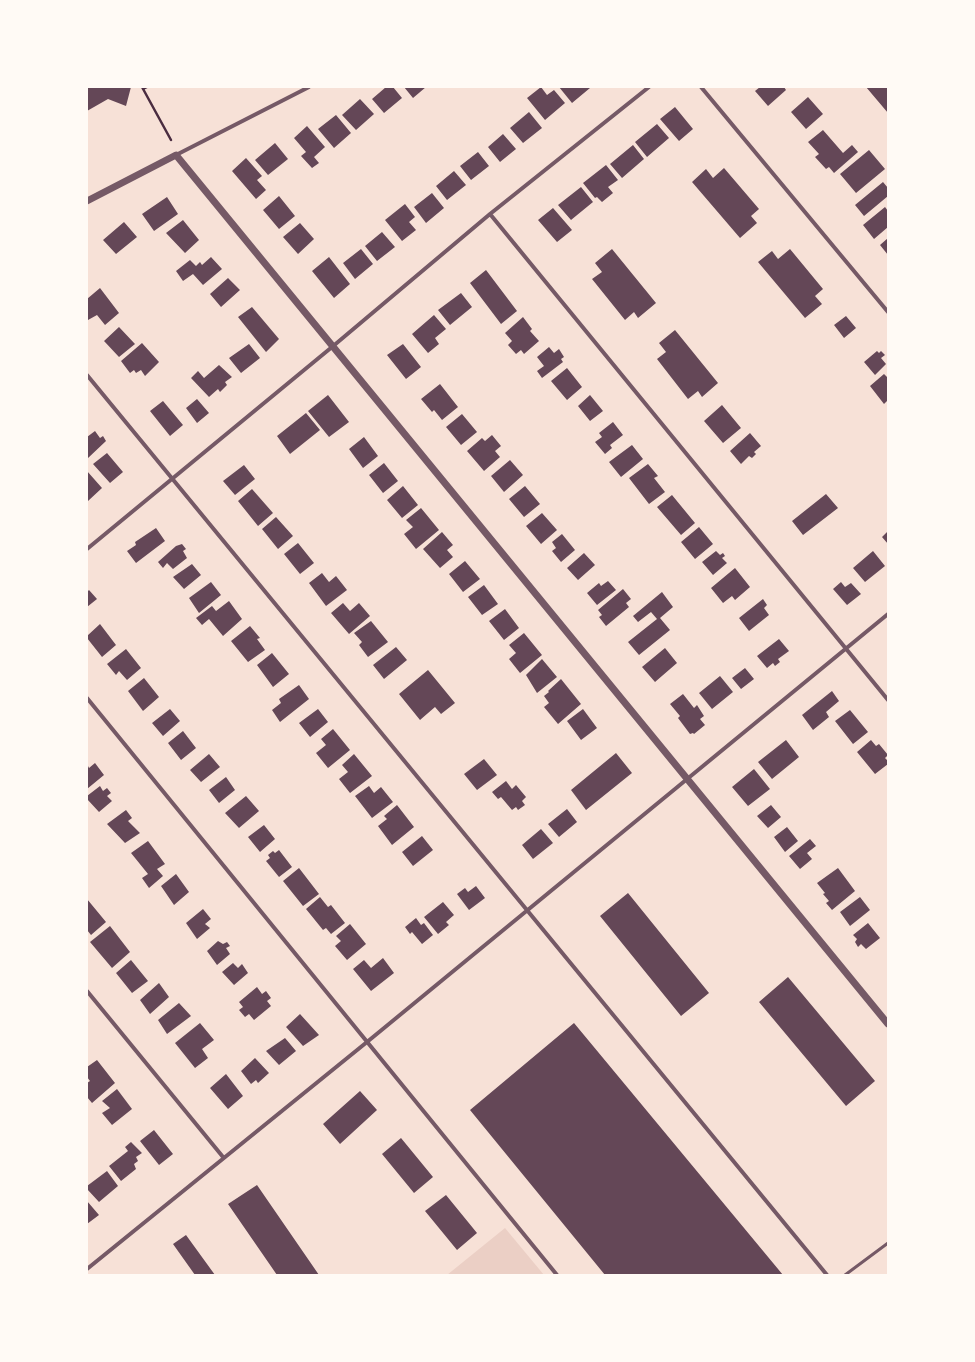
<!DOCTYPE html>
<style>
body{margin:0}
#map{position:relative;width:975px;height:1362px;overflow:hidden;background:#f7e1d7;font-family:Figtree,sans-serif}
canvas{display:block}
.frame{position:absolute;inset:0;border:88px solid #fffaf5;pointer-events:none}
</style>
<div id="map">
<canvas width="975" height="1362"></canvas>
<div class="frame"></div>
</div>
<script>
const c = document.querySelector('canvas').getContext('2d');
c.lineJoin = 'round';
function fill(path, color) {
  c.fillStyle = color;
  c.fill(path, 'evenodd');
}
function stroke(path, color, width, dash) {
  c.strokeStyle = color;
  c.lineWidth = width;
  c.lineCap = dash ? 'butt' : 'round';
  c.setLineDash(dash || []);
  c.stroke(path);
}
const green = new Path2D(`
 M505 1228 544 1275H447Z`);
const building = new Path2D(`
 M87 87H131L126 106 108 99 87 111Z
 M386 87H393L402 98 384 113 372 99Z
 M404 87H426L413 98Z
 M541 87 547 95 554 90 565 103 545 120 527 98Z
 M559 87H589L590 88 572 103Z
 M760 87H784L786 90 768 106 755 91Z
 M866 87H888V113Z
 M808 97 823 114 806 129 791 112Z
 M360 99 374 114 356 130 342 115Z
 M675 107 693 129 679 141 660 119Z
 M529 112 542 128 523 143 510 128Z
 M336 115 351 133 334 148 318 129Z
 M657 124 669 138 647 157 635 142Z
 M307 126 325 147 314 157 319 163 312 168 301 156 306 152 294 138Z
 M823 130 843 153 852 145 858 152 834 173 829 167 826 169 815 157 819 154 808 142Z
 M503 134 516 149 500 162 488 147Z
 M275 143 288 159 268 175 255 160Z
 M633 145 644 159 622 178 610 164Z
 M869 150 885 169 856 193 840 174Z
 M478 152 489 166 471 180 460 166Z
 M246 158 262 176 257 180 266 190 256 199 232 171Z
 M606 165 618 180 608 187 613 193 602 202 597 197 595 198 583 183Z
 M724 168 759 209 751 216 757 223 740 238 692 182 706 169 713 178Z
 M454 171 466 185 447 200 436 186Z
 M883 182 888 188V196L864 216 855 205Z
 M581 187 593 202 571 220 558 205Z
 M432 193 444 208 426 223 414 207Z
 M279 196 295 216 279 229 263 210Z
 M167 197 178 214 154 231 142 214Z
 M405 204 415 217 409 222 416 230 402 241 385 220Z
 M885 207 888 211V227L874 239 863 225Z
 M553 208 572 230 557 242 538 220Z
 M183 220 199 240 185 253 166 233Z
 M124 222 137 237 116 254 103 240Z
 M300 223 314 239 298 254 283 237Z
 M382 232 395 247 377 261 365 246Z
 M888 238V255L880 245Z
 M361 249 373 264 355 279 343 263Z
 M612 249 656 303 638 318 634 312 625 320 592 279 602 272 595 263Z
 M790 249 823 289 815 296 822 304 805 318 758 262 772 251 778 259Z
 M211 257 222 269 203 285 193 274 183 281 176 271 190 260 196 266 200 262 202 265Z
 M329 257 350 284 334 298 312 271Z
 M486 270 517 311 501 324 470 283Z
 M228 278 240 290 221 307 210 294Z
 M100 288 119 313 105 325 97 315 88 320 87 319V299Z
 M461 293 472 307 450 325 438 310Z
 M252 307 279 339 266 352 238 317Z
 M434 315 446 329 435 338 439 344 428 353 412 334Z
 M846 316 856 328 844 338 834 325Z
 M523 317 532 329 530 331 539 341 524 354 521 350 516 354 508 345 512 341 505 333Z
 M119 327 135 344 119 357 104 341Z
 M675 330 718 383 702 397 698 391 688 399 657 359 666 352 659 343Z
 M142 343 159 362 145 376 141 370 136 373 134 370 130 373 121 361Z
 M249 344 260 358 241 373 229 358Z
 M403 344 421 367 406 379 387 355Z
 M549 347 554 353 559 349 564 357 561 359 563 362 542 378 537 371 544 366 537 357Z
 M877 351 879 353 881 351 885 355 881 358 886 364 875 375 864 362Z
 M219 365 232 377 225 382 227 385 220 392 218 389 209 397 191 378 198 371 204 378Z
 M567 368 582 387 567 400 551 381Z
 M884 374 888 378V400L884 404 870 386Z
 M440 384 458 407 442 420 434 410 432 412 421 399Z
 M328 395 349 422 329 437 308 411Z
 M590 395 603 411 590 421 578 406Z
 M197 399 209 413 197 423 186 408Z
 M163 401 183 425 170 436 150 411Z
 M722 405 741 428 723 443 704 421Z
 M306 413 320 430 290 454 277 436Z
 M462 414 477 432 461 445 446 427Z
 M613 422 623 435 610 445 612 448 605 454 595 442 602 437 599 433Z
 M95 431 100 438 103 436 106 441 87 459V437Z
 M750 433 761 446 754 452 756 454 752 458 749 456 741 464 730 451Z
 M492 435 501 446 495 451 500 457 484 471 467 451 482 438 485 441Z
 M364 437 378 456 363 468 349 449Z
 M632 445 643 459 621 477 609 462Z
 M107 453 123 472 110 483 93 464Z
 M510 460 523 475 504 492 491 476Z
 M384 463 398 481 383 493 369 475Z
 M648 464 658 476 654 478 665 492 649 504 629 478Z
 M244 465 255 479 235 495 223 481Z
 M87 471 102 488 88 501 87 500Z
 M403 486 418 505 402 518 387 500Z
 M525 486 540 504 524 517 509 499Z
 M252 489 273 513 258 526 238 501Z
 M826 494 838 508 803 535 792 521Z
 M672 495 695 523 681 535 657 507Z
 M421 508 439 530 416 549 404 534 413 527 406 520Z
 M542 513 557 530 541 544 526 526Z
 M276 517 293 536 278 549 262 529Z
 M699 527 713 544 695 559 681 542Z
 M156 528 165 541 136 563 127 551 136 545 135 542Z
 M888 531V544L882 537Z
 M442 532 453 545 447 550 453 557 440 568 423 549Z
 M562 534 575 550 561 562 552 551 556 548 552 542Z
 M298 543 314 563 300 574 284 554Z
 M182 544 186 549 183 551 187 558 173 569 167 563 163 568 158 562 176 546Z
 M716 551 720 555 723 553 725 556 722 558 727 563 713 575 702 562Z
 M873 551 885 566 865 582 853 568Z
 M584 553 595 565 578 580 567 568Z
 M465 561 480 579 463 592 449 574Z
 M192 564 201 575 184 589 173 577Z
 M735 568 750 587 735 600 732 596 723 603 711 588Z
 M322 573 329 582 336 576 347 590 326 606 309 583Z
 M608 581 616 590 597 605 587 593 599 583 601 586Z
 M211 582 221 595 199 613 189 598Z
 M841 582 845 587 851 583 861 594 847 605 833 589Z
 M484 585 498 604 482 615 468 597Z
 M623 589 631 599 626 603 629 607 606 626 599 617 602 615 598 610Z
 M89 590 97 599 87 607V592Z
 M662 592 673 607 660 618 670 630 639 655 628 642 657 619 651 612 638 622 633 616Z
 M763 599 767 605 764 608 769 615 749 631 739 618Z
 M229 601 242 619 223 636 209 619 202 625 196 618 212 606 216 611Z
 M343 603 350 611 359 603 370 616 349 634 331 613Z
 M505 609 519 628 504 640 489 621Z
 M371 621 388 642 368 657 359 645 362 642 354 633Z
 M100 624 116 645 102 657 87 638V636Z
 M250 626 260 638 257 639 265 650 248 662 231 641Z
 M524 633 542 655 520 673 509 659 516 653 509 645Z
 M779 639 789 651 778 659 780 662 775 666 773 663 767 668 757 656Z
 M396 647 407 660 384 679 373 665Z
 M665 648 677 663 655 682 642 667Z
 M126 649 141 668 127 680 119 671 116 675 107 664Z
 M272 653 289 674 273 687 257 665Z
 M542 659 557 677 537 693 526 675Z
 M745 668 754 679 741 689 732 678Z
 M428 670 455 703 441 714 435 707 420 720 399 694Z
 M720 676 733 692 712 709 699 693Z
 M144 678 159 697 143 711 128 691Z
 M561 679 581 704 558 724 544 707 549 703 544 696 549 692 548 691Z
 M299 685 309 699 280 722 272 710 281 703 279 699Z
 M832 691 839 701 826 712 829 717 813 730 802 715Z
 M683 694 694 708 697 705 704 716 700 719 705 725 694 734 693 733 690 734 678 718 680 716 670 704Z
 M170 709 180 721 163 736 152 723Z
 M318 709 328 722 310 737 299 723Z
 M583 709 597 728 581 740 567 721Z
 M850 710 868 732 853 744 835 721Z
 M333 729 350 750 328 768 316 753 326 745 321 739Z
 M183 731 196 748 181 760 168 743Z
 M786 740 799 757 772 779 758 762Z
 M871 740 876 746 879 744 888 755 885 758 888 761V764L875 774 857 752Z
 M616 753 632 773 586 810 571 790Z
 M209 754 220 767 201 782 190 770Z
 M354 754 372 776 350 793 339 779 348 772 342 765Z
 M484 759 497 775 477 790 464 774Z
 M95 763 104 775 87 789V764L89 768Z
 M754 769 770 789 748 806 732 787Z
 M226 777 235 790 219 803 209 790Z
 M506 781 512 789 516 785 526 797 522 801 525 805 518 810 516 807 512 810 501 797 498 799 492 792Z
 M100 786 103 791 107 788 111 793 107 796 112 801 99 812 87 799V796Z
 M369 786 374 793 381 787 393 802 372 818 355 796Z
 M246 796 259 811 239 828 225 813Z
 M397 805 414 827 392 845 378 826 387 819 384 816Z
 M771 805 781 817 768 828 757 816Z
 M567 809 577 822 559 837 548 824Z
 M126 810 132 818 128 821 140 833 125 843 107 824Z
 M264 825 275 839 260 852 248 837Z
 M787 827 798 841 785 852 774 837Z
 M541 829 553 843 533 859 522 845Z
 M422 836 433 850 413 866 402 852Z
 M810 839 816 846 807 853 812 859 800 869 789 856Z
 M148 841 165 864 157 869 163 876 149 888 142 878 148 874 131 853Z
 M279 850 292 867 279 877 266 861 270 858 268 855 273 851 275 853Z
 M299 868 319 894 303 906 283 881Z
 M838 868 855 891 832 910 826 903 829 901 823 894 825 893 817 883Z
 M176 874 189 892 174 905 161 886Z
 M476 886 485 898 469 910 457 894 465 888 468 892Z
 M628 893 709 993 681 1016 600 916Z
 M320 897 328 907 331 905 345 923 331 934 326 928 323 930 306 909Z
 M860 897 870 910 850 926 840 912Z
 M87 899 106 922 91 935 87 930Z
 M443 902 454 915 446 922 449 925 438 934 424 917Z
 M203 909 211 919 205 924 210 928 197 939 186 923Z
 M416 918 421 925 424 923 433 935 422 944 412 932 410 934 405 927Z
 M868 923 880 938 866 949 861 944 858 947 855 942 857 939 853 935Z
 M350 924 366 944 347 960 335 946 341 941 336 936Z
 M110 926 130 952 112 968 90 942Z
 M218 941 223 944 227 942 230 946 226 948 230 954 217 965 207 951Z
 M383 958 394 973 371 991 353 969 364 960 371 968Z
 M131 960 148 981 132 993 116 973Z
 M233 963 238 968 242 964 248 973 234 985 222 972Z
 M788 977 875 1081 846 1106 759 1002Z
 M159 983 169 997 150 1014 140 1000Z
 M257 987 262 994 266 991 271 998 267 1001 271 1006 254 1020 249 1014 245 1017 239 1010 243 1007 239 1002Z
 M179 1003 191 1016 167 1034 158 1020Z
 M300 1014 319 1035 303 1046 286 1027Z
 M200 1023 214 1040 202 1049 208 1058 195 1068 175 1043Z
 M574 1023 783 1275H605L470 1110Z
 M285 1038 296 1051 279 1065 266 1051Z
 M255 1058 269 1073 258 1083 256 1080 251 1084 241 1071Z
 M97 1060 115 1083 92 1103 87 1097V1083L90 1081 87 1077V1067Z
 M226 1074 243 1096 228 1109 210 1088Z
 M117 1089 132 1109 112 1125 102 1113 110 1108 102 1101Z
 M360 1091 377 1110 340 1144 323 1124Z
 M154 1130 173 1154 159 1165 140 1141Z
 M401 1138 433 1177 414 1193 382 1154Z
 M131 1142 142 1153 136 1157 138 1161 134 1164 136 1169 121 1181 109 1166 128 1151 125 1147Z
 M107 1171 118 1186 99 1202 87 1189V1186Z
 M257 1185 319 1275H277L228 1204Z
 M446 1195 477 1233 457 1250 425 1211Z
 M87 1201 99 1215 87 1224Z
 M186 1235 215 1275H195L173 1244Z`);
const path = new Path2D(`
 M142 87 171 140
 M143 89 147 87`);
const service = new Path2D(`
 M845 1275 888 1243`);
const minor = new Path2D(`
 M701 87 888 312
 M176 155 309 87
 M490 214 888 700
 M87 375 827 1275
 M87 549 332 347 490 214 649 87
 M87 698 557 1275
 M87 991 223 1157
 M87 1269 367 1042 888 614`);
const tertiary = new Path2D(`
 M87 201 176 155 888 1024`);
fill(green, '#ebcfc5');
fill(building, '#644757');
stroke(path, '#4a2c40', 2.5);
stroke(service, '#755966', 3);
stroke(minor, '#755966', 4);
stroke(tertiary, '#755966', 7);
</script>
